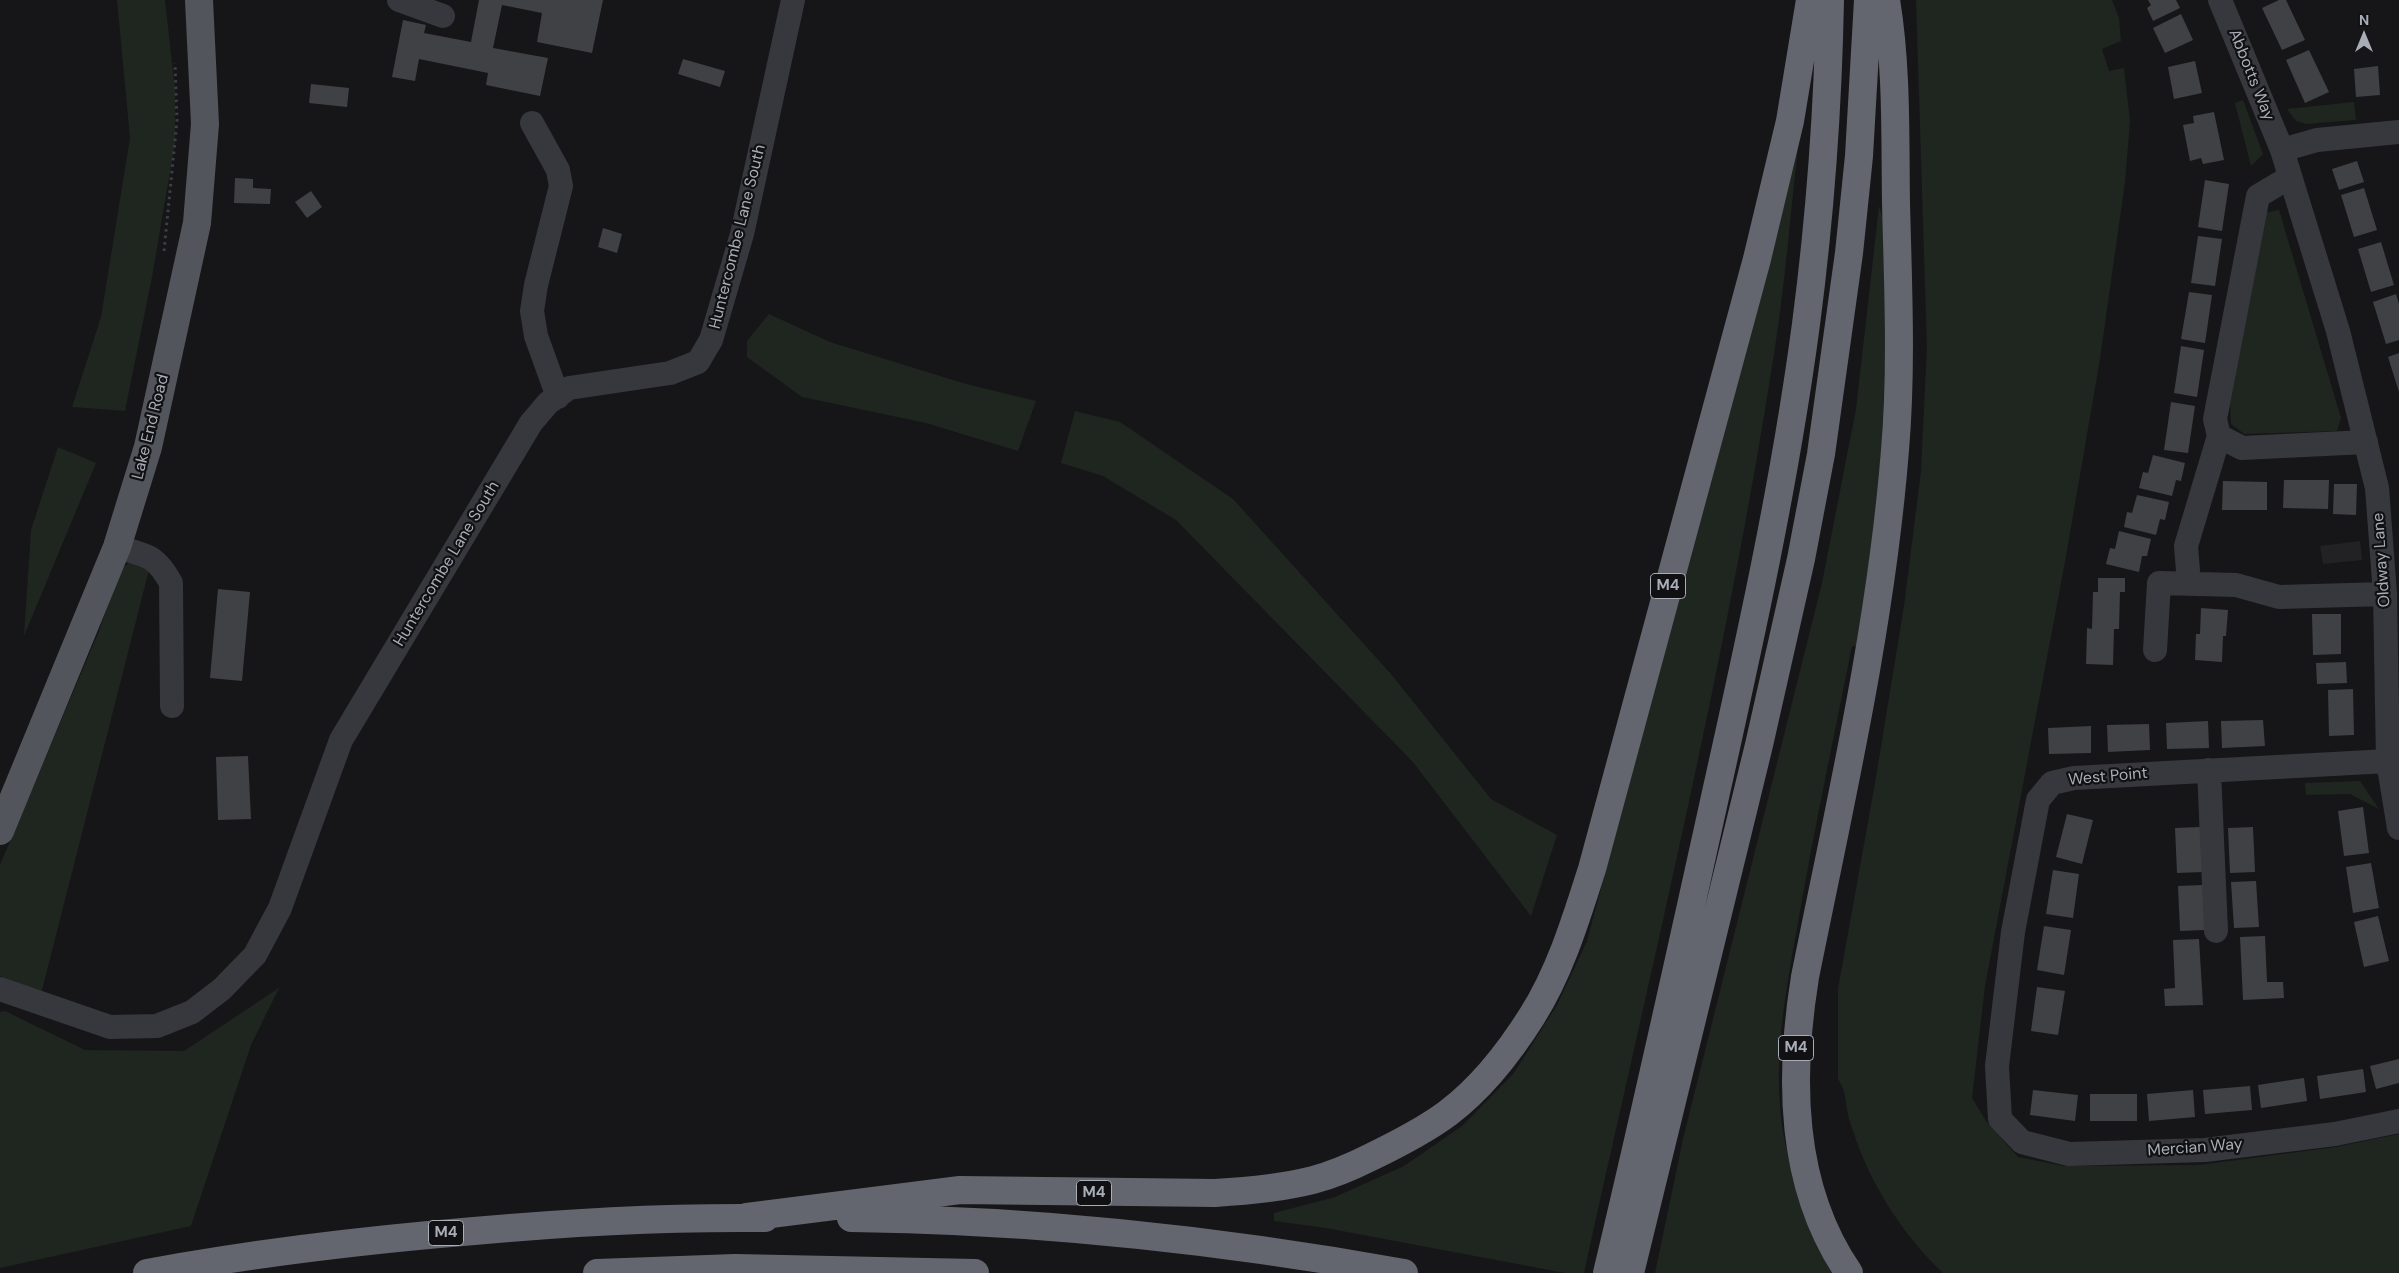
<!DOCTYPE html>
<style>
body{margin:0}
#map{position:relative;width:2399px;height:1273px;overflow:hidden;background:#161618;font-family:"DM Sans",sans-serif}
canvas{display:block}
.north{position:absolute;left:2339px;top:10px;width:50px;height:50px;-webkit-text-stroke:4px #111113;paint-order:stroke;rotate:0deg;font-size:14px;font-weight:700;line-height:20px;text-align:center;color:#a8adb8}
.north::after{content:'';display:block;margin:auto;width:18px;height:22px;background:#a8adb8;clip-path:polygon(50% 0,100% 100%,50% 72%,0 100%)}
</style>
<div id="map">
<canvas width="2399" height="1273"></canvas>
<div class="north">N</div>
</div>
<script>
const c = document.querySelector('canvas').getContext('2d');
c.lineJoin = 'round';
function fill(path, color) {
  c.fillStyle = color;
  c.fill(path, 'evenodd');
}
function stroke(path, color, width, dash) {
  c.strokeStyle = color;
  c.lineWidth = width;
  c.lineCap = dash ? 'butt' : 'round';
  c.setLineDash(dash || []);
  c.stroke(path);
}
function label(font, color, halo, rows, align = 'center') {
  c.font = font + ' "DM Sans",sans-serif';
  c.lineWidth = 4.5;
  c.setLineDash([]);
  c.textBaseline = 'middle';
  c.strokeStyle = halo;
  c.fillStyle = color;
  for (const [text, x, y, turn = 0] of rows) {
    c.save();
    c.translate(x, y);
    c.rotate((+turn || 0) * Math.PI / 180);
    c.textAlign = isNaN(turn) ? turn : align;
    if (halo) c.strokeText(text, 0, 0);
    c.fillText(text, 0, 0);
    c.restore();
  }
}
const built = new Path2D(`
 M2360 541 2362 560 2323 564 2320 546Z`);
const green = new Path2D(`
 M117 0H165L175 90V143L152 277 125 411 72 407 101 317 130 138Z
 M1916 0H2112L2119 18 2121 41 2102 49 2109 71 2124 68 2130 121 2125 182 2100 359 2065 562 1985 986 1972 1098 1986 1121 2018 1157 2064 1166 2199 1165 2336 1147 2399 1134V1273H1943C1905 1237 1874 1190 1856 1140 1854 1133 1851 1126 1849 1119 1845 1104 1847 1092 1838 1079V989L1875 783 1904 606 1921 471 1927 348Z
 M2243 100 2263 154 2251 166 2235 103Z
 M2354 102 2356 120 2306 124 2296 121 2287 109Z
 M1798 148C1790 217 1785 286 1774 354 1726 663 1651 968 1584 1273H1565L1326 1228 1274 1221V1213L1335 1197 1404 1166 1462 1126 1514 1073 1557 1005 1587 941Z
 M1879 206 1883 218 1886 341 1883 419 1879 488 1858 646H1852C1834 736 1815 826 1799 917 1786 991 1770 1067 1785 1142 1794 1189 1813 1230 1832 1273H1655L1683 1139 1822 583 1856 409Z
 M2279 210 2341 418 2337 431 2244 434 2231 424 2230 403 2264 213Z
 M769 314 830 342 966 384 1036 401 1018 451 926 423 802 397 747 357V341Z
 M1075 411 1120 422 1233 499 1391 674 1491 799 1557 835 1531 916 1413 762 1176 520 1103 476 1061 463Z
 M58 447 96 463 24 636 31 530Z
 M131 561 150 566 41 994 5 981 0 975V865L99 631 119 571Z
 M2360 781 2379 809 2350 794 2306 795 2305 783Z
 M279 988 251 1045 191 1226 0 1268V1012L5 1011 85 1050 184 1051Z`);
const building = new Path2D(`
 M479 0H603L592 53 537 42 542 13 502 5 493 48 548 58 540 96 486 85 488 73 419 59 415 81 392 77 403 20 426 25 424 33 471 42Z
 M2148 0H2176L2180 8 2153 21 2147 8 2151 5Z
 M2279 0H2286L2305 40 2282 50 2262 8Z
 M2181 14 2193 40 2165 53 2153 28Z
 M2309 50 2329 92 2305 103 2286 60Z
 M683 59 725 71 720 87 678 74Z
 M2195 61 2202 93 2174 99 2168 67Z
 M2378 66 2380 95 2356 97 2354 69Z
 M311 84 349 88 347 107 309 103Z
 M2214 112 2224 160 2203 164 2201 158 2190 161 2183 125 2194 123 2193 116Z
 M2357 161 2364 182 2339 190 2332 169Z
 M235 178 253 179V188L271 189 270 204 234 203Z
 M2205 180 2229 184 2222 231 2198 227Z
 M2364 188 2377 230 2354 237 2341 195Z
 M311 191 322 207 307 218 295 202Z
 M603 228 622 234 617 253 598 247Z
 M2198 236 2222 239 2215 286 2191 283Z
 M2381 242 2394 285 2371 292 2358 249Z
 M2189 292 2212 295 2205 343 2181 339Z
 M2396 294 2399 304V340L2386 344 2373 302Z
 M2181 346 2204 350 2197 397 2174 393Z
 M2399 353V392L2388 357Z
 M2171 402 2195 406 2188 453 2164 450Z
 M2153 455 2185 463 2181 481 2176 480 2172 496 2139 488 2143 472 2148 473Z
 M2284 480H2329L2328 509 2283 508Z
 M2223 481 2267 482V510H2222Z
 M2334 484H2357L2356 515 2333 514Z
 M2137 495 2169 502 2165 520 2160 519 2156 535 2124 527 2127 512 2132 513Z
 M2119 531 2151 539 2147 556H2142L2139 572 2106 564 2110 548 2115 549Z
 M2098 578H2125V592H2120L2119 629H2114L2113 665 2086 664 2087 628 2092 629 2093 592H2098Z
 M218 589 250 592 242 681 210 678Z
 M2201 608 2228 610 2226 636H2223L2222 662 2195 660 2196 634H2200Z
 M2312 614H2341V654L2313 655Z
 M2346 662 2347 683 2317 684 2316 663Z
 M2353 689 2354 735 2329 736 2328 690Z
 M2263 720 2265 746 2222 748 2221 721Z
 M2208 721 2209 748 2167 749 2166 723Z
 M2149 724 2150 750 2108 752 2107 725Z
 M2091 726V753L2049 754 2048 728Z
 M248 756 251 819 218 820 216 757Z
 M2363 807 2369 853 2344 856 2338 811Z
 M2067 814 2093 820 2082 864 2056 857Z
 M2200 827 2203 872 2177 873 2175 828Z
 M2253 827 2255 872 2230 873 2228 828Z
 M2371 863 2379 908 2353 913 2346 867Z
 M2053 870 2079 874 2073 918 2046 914Z
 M2256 881 2259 927 2234 928 2231 882Z
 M2203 885 2205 930 2180 931 2178 886Z
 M2378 916 2389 961 2364 967 2354 922Z
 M2044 926 2071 930 2064 975 2037 970Z
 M2265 936 2267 982H2283L2284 998 2243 1000 2240 937Z
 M2199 939 2203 1005 2165 1006 2164 989 2175 988 2173 940Z
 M2037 987 2065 991 2058 1035 2031 1031Z
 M2399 1059V1083L2376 1089 2370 1066Z
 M2363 1069 2366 1092 2320 1099 2317 1076Z
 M2304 1078 2307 1101 2261 1108 2258 1085Z
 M2250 1086 2252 1110 2205 1114 2203 1090Z
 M2033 1090 2078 1095 2075 1121 2030 1115Z
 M2193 1090 2195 1117 2149 1121 2147 1094Z
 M2090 1094H2137V1121H2090Z`);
const path = new Path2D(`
 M164 251 177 121 175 63`);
const minor = new Path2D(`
 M399 0 443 16
 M2220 0 2282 150 2338 331 2377 488 2385 594 2388 761 2399 828
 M532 123 558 170 561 186 536 285 532 311 536 336 558 397
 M2282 150 2317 140 2399 132
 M2290 177 2258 196 2215 419 2219 436 2242 448 2366 442
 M117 547C147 556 155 554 171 583L172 706
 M2188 571 2186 546 2219 436
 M2155 650 2159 583 2236 585 2279 597 2385 594
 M2388 761 2074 778 2052 783 2038 800 2013 932 1997 1066 2000 1119 2022 1142 2069 1154 2205 1150 2335 1134 2399 1121
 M2209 770 2216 931
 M0 989 110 1027 157 1026 192 1012 222 989 255 955 280 908 341 740 531 423 548 403 569 388 670 373 698 362 711 340 742 234 793 0`);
const major = new Path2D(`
 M0 831 117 547 148 447 197 223 205 124 199 0`);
const highway = new Path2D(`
 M747 1217 960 1190 1215 1193C1248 1191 1281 1188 1313 1180 1332 1175 1351 1167 1369 1158 1396 1145 1424 1131 1448 1113 1481 1088 1510 1051 1532 1016 1560 972 1576 919 1592 869L1757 259 1790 121 1810 0
 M851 1218C1036 1220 1221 1240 1404 1273
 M147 1273C255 1253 365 1240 474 1231 571 1222 668 1217 765 1218
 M597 1273 735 1268 975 1273
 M1607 1273C1645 1115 1680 956 1715 797 1750 640 1785 483 1806 324 1820 217 1828 108 1830 0
 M1630 1273 1759 745 1801 559 1821 454 1849 253 1859 156 1868 0
 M1849 1273C1789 1186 1789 1076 1805 977 1840 803 1881 628 1895 450 1902 368 1898 285 1896 203 1895 136 1897 66 1886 0`);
const shields = [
 [1668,586,35],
 [1796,1048,35],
 [1094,1193,35],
 [446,1233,35]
];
const shieldNames = [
 ["M4",1668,586],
 ["M4",1796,1048],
 ["M4",1094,1193],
 ["M4",446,1233]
];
const streetNames = [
 ["Abbotts Way",2251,75,68],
 ["Huntercombe Lane South",738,237,-76],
 ["Lake End Road",151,427,-76],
 ["Oldway Lane",2382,560,-94],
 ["Huntercombe Lane South",447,564,-59],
 ["West Point",2108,777,-5],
 ["Mercian Way",2195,1148,-4]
];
fill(built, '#222225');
fill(green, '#1e261f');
fill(building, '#404145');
stroke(path, '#3d3f44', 3, [2.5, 4]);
stroke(minor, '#37383d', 24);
stroke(major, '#53555c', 28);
stroke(highway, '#63666e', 28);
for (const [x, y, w] of shields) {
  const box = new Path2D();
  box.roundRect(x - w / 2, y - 12.5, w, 25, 4);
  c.fillStyle = '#111113';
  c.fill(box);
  stroke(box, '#a8adb8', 1);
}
label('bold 15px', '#a8adb8', null, shieldNames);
label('16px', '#a8adb8', '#111113', streetNames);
</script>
